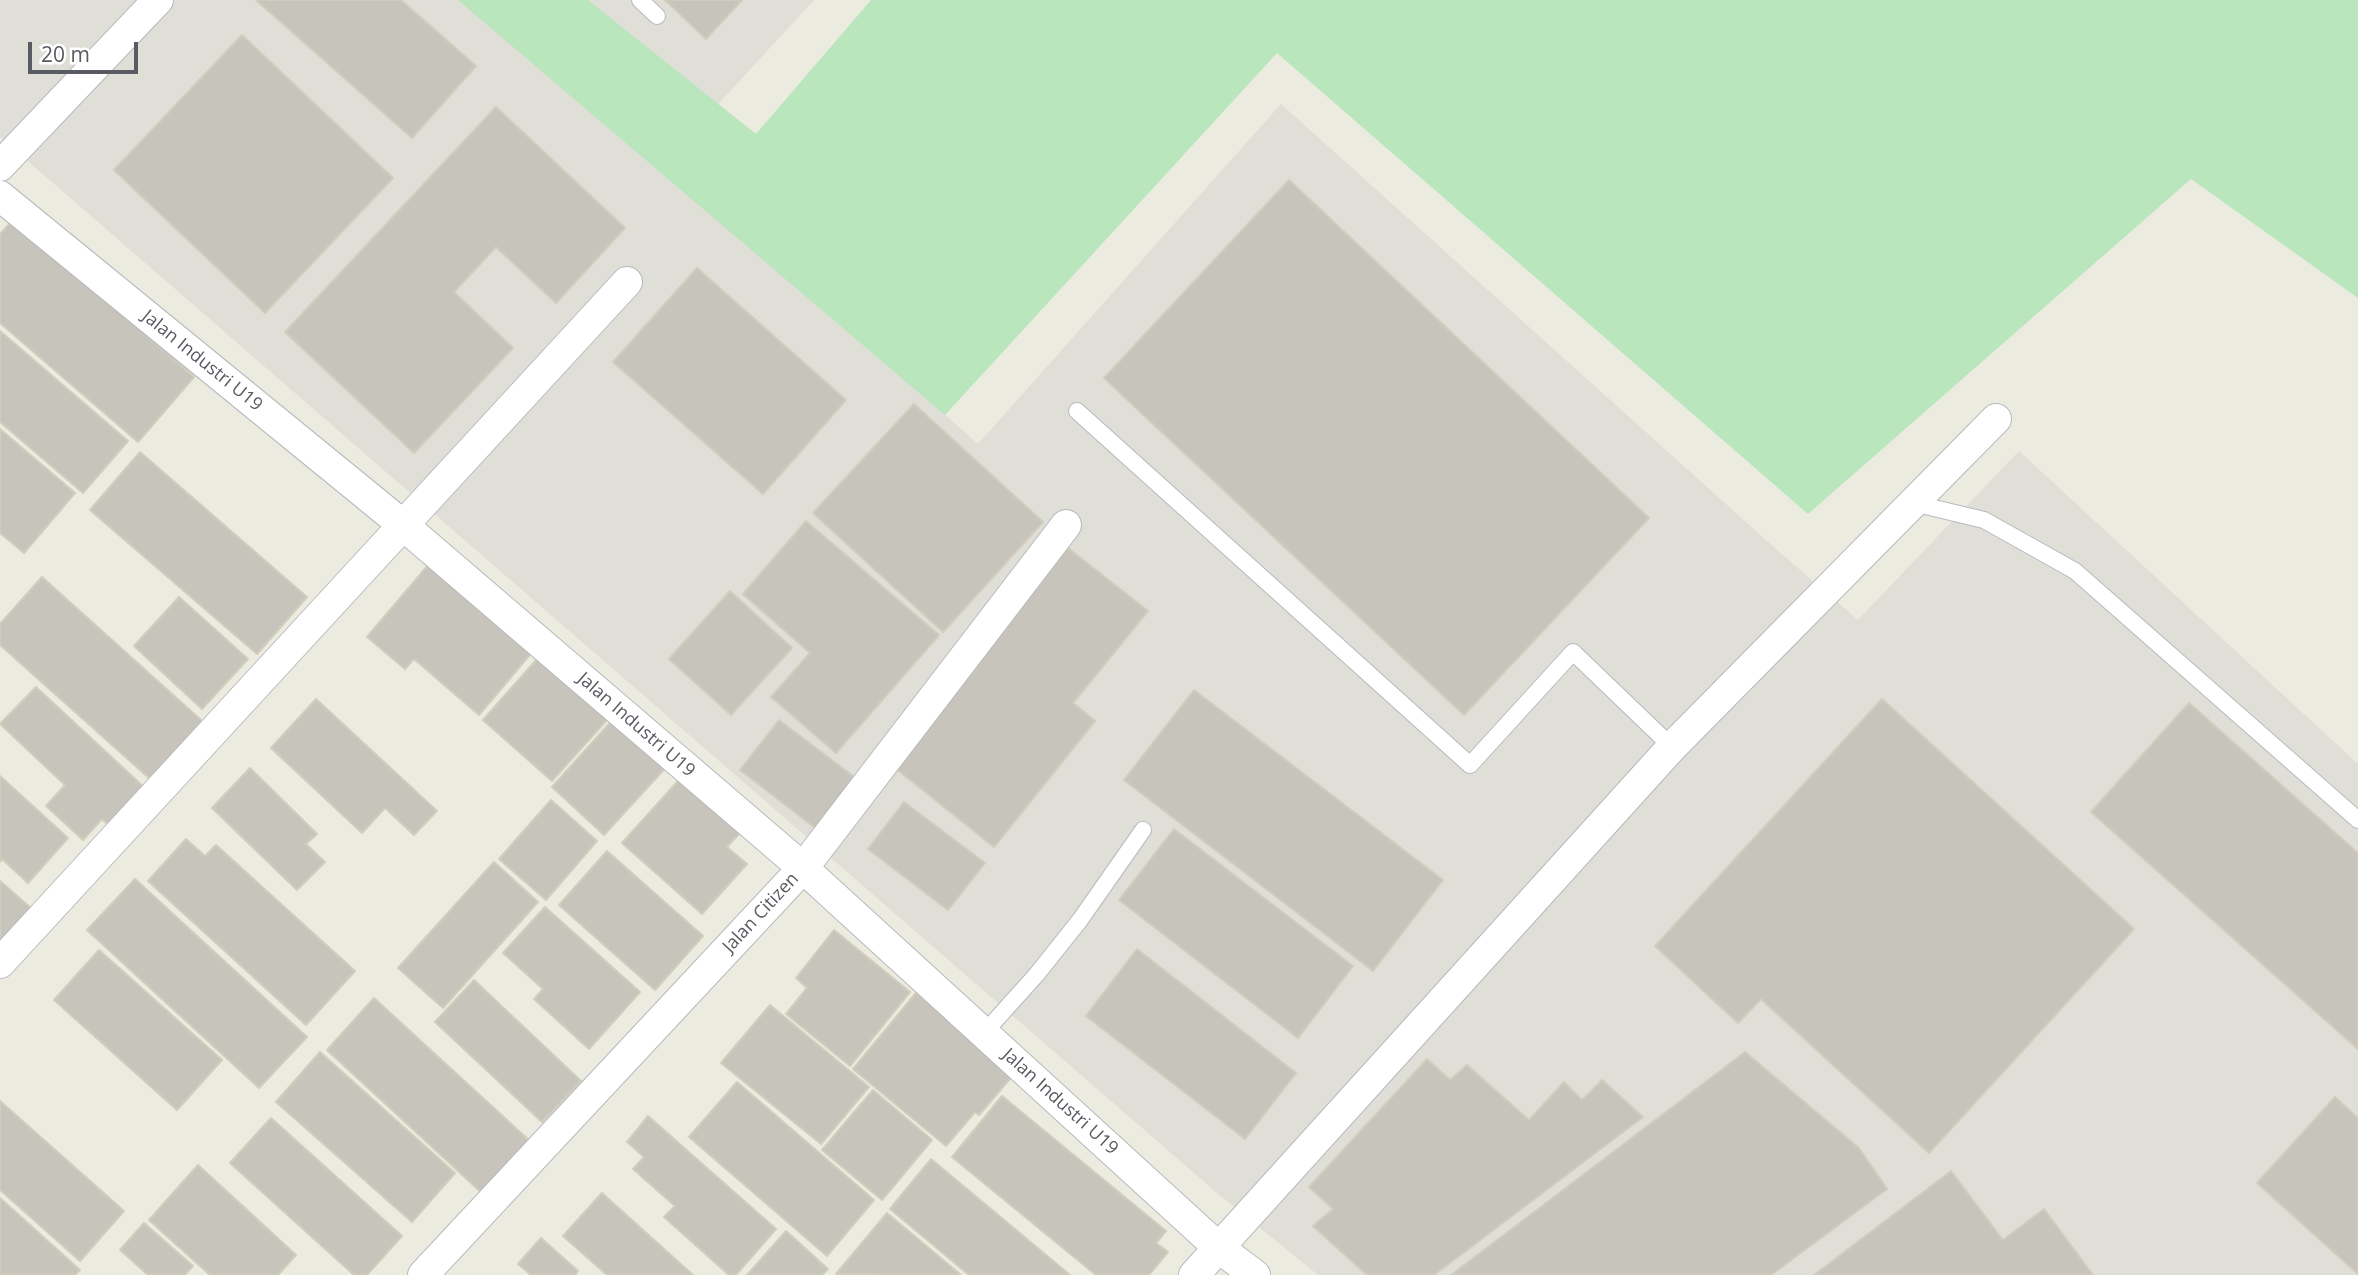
<!DOCTYPE html>
<style>
body{margin:0}
#map{position:relative;width:2358px;height:1275px;overflow:hidden;background:#ecebdf;font-family:"Open Sans",sans-serif}
canvas{display:block}
.scale{position:absolute;left:28px;top:42px;width:110px;height:32px;box-sizing:border-box;border:4px solid #585b61;border-top:0;padding-left:9px;font-size:21px;line-height:24px;white-space:nowrap;color:#585b61;-webkit-text-stroke:5px #fff;paint-order:stroke}
</style>
<div id="map">
<canvas width="2358" height="1275"></canvas>
<div class="scale">20 m</div>
</div>
<script>
const c = document.querySelector('canvas').getContext('2d');
c.lineJoin = 'round';
function fill(path, color) {
  c.fillStyle = color;
  c.fill(path, 'evenodd');
}
function stroke(path, color, width, dash) {
  c.strokeStyle = color;
  c.lineWidth = width;
  c.lineCap = dash ? 'butt' : 'round';
  c.setLineDash(dash || []);
  c.stroke(path);
}
function label(font, color, halo, rows, align = 'center') {
  c.font = font + ' "Open Sans",sans-serif';
  c.lineWidth = 5;
  c.setLineDash([]);
  c.textBaseline = 'middle';
  c.strokeStyle = halo;
  c.fillStyle = color;
  for (const [text, x, y, turn = 0] of rows) {
    c.save();
    c.translate(x, y);
    c.rotate((+turn || 0) * Math.PI / 180);
    c.textAlign = isNaN(turn) ? turn : align;
    if (halo) c.strokeText(text, 0, 0);
    c.fillText(text, 0, 0);
    c.restore();
  }
}
const industrial = new Path2D(`
 M0 0H814L664 163 978 444 1281 104 1777 550 1858 620 2019 451 2358 764V1275H1318L1217 1193 0 137Z`);
const green = new Path2D(`
 M458 0H588L756 134 871 0H2358V298L2191 179 1808 514 1277 53 945 415Z`);
const building = new Path2D(`
 M256 0H401L476 66 412 138Z
 M665 0H742L706 39Z
 M242 35 393 178 265 313 114 170Z
 M496 107 625 228 556 303 496 247 454 292 513 348 414 453 285 332Z
 M1289 180 1649 518 1464 715 1104 378Z
 M13 220 194 377 138 442 0 323V234Z
 M697 268 846 400 763 494 613 362Z
 M0 331 128 441 83 493 0 422Z
 M914 404 1043 522 943 632 813 513Z
 M0 429 75 493 24 553 0 533Z
 M140 452 307 597 257 654 90 510Z
 M806 521 939 635 836 753 771 697 810 653 743 594Z
 M1068 548 1148 611 1073 703 1095 721 994 847 894 767Z
 M435 557 539 644 479 715 414 659 405 669 367 637Z
 M42 577 211 729 159 787 0 645V624Z
 M730 591 792 648 731 715 669 659Z
 M179 597 248 659 202 709 134 646Z
 M545 650 614 712 552 781 483 720Z
 M36 687 147 790 112 828 102 819 83 840 46 806 65 785 0 724Z
 M1194 690 1443 880 1373 971 1124 780Z
 M316 699 437 811 414 835 385 808 362 833 271 748Z
 M1882 699 2134 929 1929 1153 1761 999 1738 1023 1655 946Z
 M2189 703 2358 853V1049L2091 812Z
 M617 715 670 763 604 835 552 787Z
 M779 720 862 783 823 834 740 770Z
 M250 768 317 834 306 844 325 862 297 890 212 808Z
 M687 771 747 825 727 847 747 864 702 914 622 843Z
 M0 776 68 838 28 883 2 859 0 862Z
 M551 800 597 841 546 900 499 859Z
 M904 802 985 863 948 910 868 849Z
 M1174 829 1353 966 1298 1038 1119 900Z
 M186 839 205 856 216 845 355 971 306 1025 148 881Z
 M607 851 703 936 655 990 559 905Z
 M494 862 538 902 443 1008 398 968Z
 M135 879 307 1037 259 1088 87 930Z
 M0 881 32 909 0 946Z
 M545 907 640 992 589 1049 534 999 543 989 503 953Z
 M834 930 910 992 850 1066 786 1014 807 988 796 978Z
 M1137 949 1296 1073 1245 1139 1086 1016Z
 M99 950 222 1060 177 1110 54 1000Z
 M474 980 581 1081 542 1122 435 1022Z
 M916 993 1014 1074 979 1115 975 1112 946 1146 853 1069Z
 M374 998 532 1143 484 1195 327 1050Z
 M770 1005 869 1087 821 1144 721 1063Z
 M320 1052 455 1173 412 1222 276 1102Z
 M1745 1052 1859 1148 1887 1189 1771 1275H1451Z
 M1427 1059 1450 1080 1467 1065 1529 1120 1564 1082 1582 1100 1602 1080 1643 1117 1434 1275H1367L1313 1226 1333 1209 1309 1187Z
 M737 1082 874 1200 827 1256 689 1137Z
 M873 1090 932 1140 882 1200 822 1150Z
 M1002 1096 1166 1231 1156 1243 1168 1252 1149 1275H1096L952 1157Z
 M2335 1097 2358 1118V1274L2257 1183Z
 M0 1101 124 1211 80 1261 0 1190Z
 M648 1116 776 1229 736 1275H729L664 1217 675 1206 633 1169 644 1157 627 1142Z
 M271 1118 402 1236 367 1275H354L230 1163Z
 M931 1159 1070 1275H969L890 1209Z
 M198 1165 296 1255 278 1275H210L149 1220Z
 M1951 1171 2003 1240 2044 1209 2093 1275H1814Z
 M602 1193 693 1275H607L563 1236Z
 M0 1198 80 1270 75 1275H0Z
 M887 1213 961 1275 836 1274Z
 M144 1223 193 1266 185 1275H148L120 1250Z
 M786 1231 828 1269 822 1275H747Z
 M541 1238 578 1271 575 1275H531L518 1264Z`);
const service = new Path2D(`
 M640 0 657 16
 M1077 411 1470 765 1573 652 1672 747
 M1913 503 1984 520 2075 571 2358 820
 M984 1033 1037 974 1080 920 1143 830`);
const minor = new Path2D(`
 M0 166 158 0
 M0 196 403 525 803 868 1219 1248 1255 1275
 M0 963 627 282
 M423 1275 803 868 1066 525
 M1194 1275 1672 747 1996 419`);
const streetNames = [
 ["Jalan Industri U19",202,361,39],
 ["Jalan Industri U19",636,725,41],
 ["Jalan Citizen",761,913,-47],
 ["Jalan Industri U19",1060,1102,42]
];
fill(industrial, '#dfded7');
fill(green, '#b9e6bd');
fill(building, '#c7c4bc');
stroke(building, '#d1cdbd', 2);
stroke(service, '#b7b9bf', 18);
stroke(minor, '#b7b9bf', 32);
stroke(service, '#fff', 16);
stroke(minor, '#fff', 30);
label('18px', '#585b61', '#fff', streetNames);
</script>
